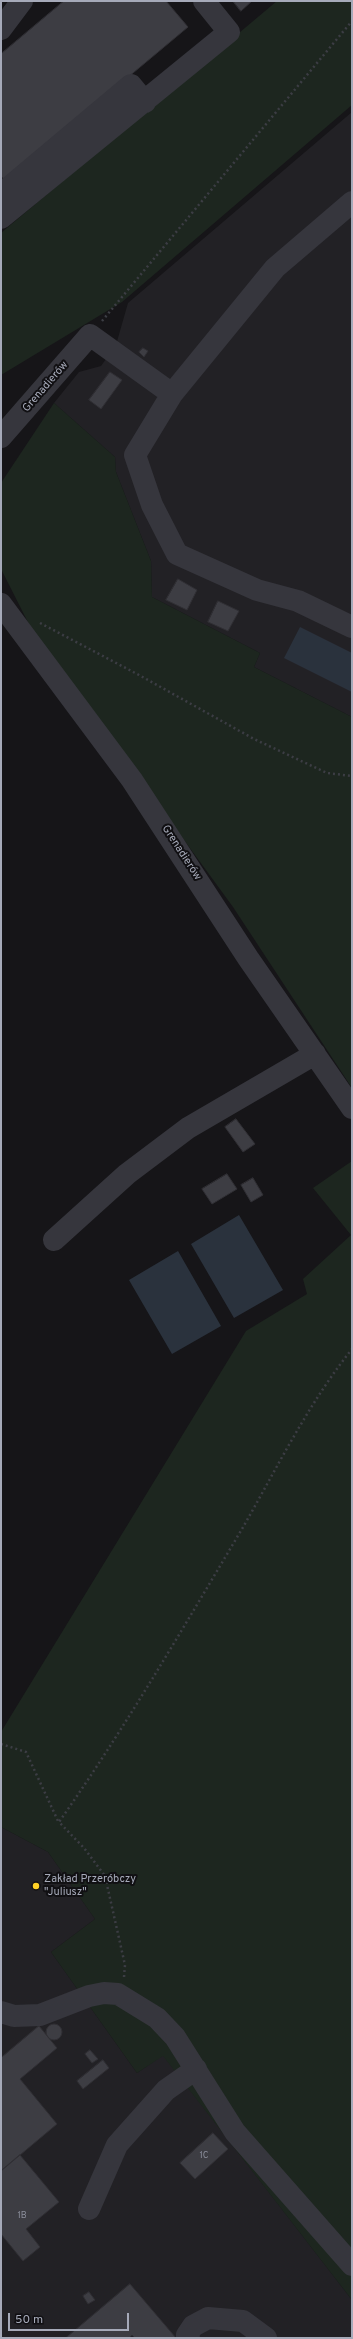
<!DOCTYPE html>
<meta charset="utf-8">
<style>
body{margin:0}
#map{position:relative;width:353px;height:2339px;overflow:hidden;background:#161518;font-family:Overpass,sans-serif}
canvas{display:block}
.frame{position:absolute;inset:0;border:2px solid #a6aab9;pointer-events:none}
.scale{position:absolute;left:8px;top:2313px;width:121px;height:18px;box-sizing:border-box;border:2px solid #a6aab9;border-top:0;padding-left:5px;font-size:12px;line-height:14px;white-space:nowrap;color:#a6aab9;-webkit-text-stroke:3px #111013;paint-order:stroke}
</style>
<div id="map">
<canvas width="353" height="2339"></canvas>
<div class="frame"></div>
<div class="scale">50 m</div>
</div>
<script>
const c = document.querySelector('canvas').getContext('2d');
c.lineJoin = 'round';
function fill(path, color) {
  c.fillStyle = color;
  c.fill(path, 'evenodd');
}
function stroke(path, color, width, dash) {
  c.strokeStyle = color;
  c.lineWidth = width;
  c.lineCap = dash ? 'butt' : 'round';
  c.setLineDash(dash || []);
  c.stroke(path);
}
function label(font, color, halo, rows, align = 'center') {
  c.font = font + ' Overpass,sans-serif';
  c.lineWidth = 4;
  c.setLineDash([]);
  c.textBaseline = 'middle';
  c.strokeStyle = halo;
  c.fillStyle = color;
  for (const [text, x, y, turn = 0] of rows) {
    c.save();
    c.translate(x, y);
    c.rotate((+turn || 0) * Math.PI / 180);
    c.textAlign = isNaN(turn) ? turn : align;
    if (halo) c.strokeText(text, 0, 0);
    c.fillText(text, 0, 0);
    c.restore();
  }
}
const built = new Path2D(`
 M352 112V717L254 667 260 653 152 597 151 561 116 472 115 457 54 403 79 372 101 366 116 345 128 303Z
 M1 1827 48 1852 95 1919 51 1952 137 2073 163 2055 352 2300V2338H1Z`);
const green = new Path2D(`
 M277 1H352V105L122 302 1 375V233Z
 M54 403 115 457 116 472 151 561 152 597 260 653 254 667 352 717V1088L233 907 35 636 1 569V483Z
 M352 1161V2300L163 2056 137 2073 51 1952 95 1919 48 1852 1 1827V1732L246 1331 307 1294 303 1279 351 1235 313 1188Z`);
const water = new Path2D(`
 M300 627 352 653V692L284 658Z
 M239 1215 283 1290 234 1318 191 1244Z
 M178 1251 221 1326 172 1354 129 1280Z`);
const building = new Path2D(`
 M64 1H166L188 27 5 180 1 176V54Z
 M233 1H252L241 11Z
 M143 348 148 351 144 357 139 352Z
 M110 372 122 380 101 409 89 400Z
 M178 579 197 590 187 610 166 600Z
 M218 601 239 611 228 631 208 622Z
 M236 1119 255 1144 243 1152 225 1127Z
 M227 1174 237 1189 212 1204 202 1189Z
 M253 1178 263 1195 251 1202 241 1185Z
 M46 2032a8 8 0 1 1 16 0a8 8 0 1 1-16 0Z
 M39 2026 57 2048 20 2079 57 2124 1 2171V2058Z
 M90 2050 98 2059 92 2063 85 2054Z
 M103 2060 109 2068 83 2089 77 2081Z
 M213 2133 228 2149 195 2179 180 2163Z
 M20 2155 59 2202 26 2229 40 2247 23 2261 1 2234V2171Z
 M130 2284 176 2338H135L132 2335 129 2338H66Z
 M89 2292 95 2300 88 2304 83 2296Z`);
const path = new Path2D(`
 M102 321 352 21
 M40 623 139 675 254 739 327 773 352 776
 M1 1744 26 1752 58 1821
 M124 1977 125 1965 105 1876 84 1848 59 1822C125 1728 183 1628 242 1529 277 1468 308 1404 352 1349`);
const minor = new Path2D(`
 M1 29 22 1
 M1 192 7 189 131 85 145 102
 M352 202 275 268 172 394 135 455 152 505 177 554 257 590 298 601 352 627
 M1 218 229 32 204 1
 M1 437 90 335 172 394
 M1 604 132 780 248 958 352 1108
 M54 1240 127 1174 188 1128 315 1054
 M1 2012 14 2016 40 2015 89 1996 104 1993 118 1994 157 2018 175 2037 235 2132 352 2265
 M89 2209 117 2145 166 2090 196 2069
 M189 2338 187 2335 193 2326 208 2318 243 2321 266 2338`);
const markers = [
 [36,1886,4,"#ffd126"]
];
const numberNames = [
 ["1C",204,2156],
 ["1B",22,2216]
];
const streetNames = [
 ["Grenadierów",46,387,-49],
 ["Grenadierów",181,853,57]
];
const poiNames = [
 ["Zakład Przeróbczy",44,1880],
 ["\"Juliusz\"",44,1893]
];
fill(built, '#222125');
fill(green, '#1d261f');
fill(water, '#2a323d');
fill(building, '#3d3d43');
stroke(building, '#302f34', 1);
stroke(path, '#3c3d44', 2.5, [2, 3]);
stroke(minor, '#36363d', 22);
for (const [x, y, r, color] of markers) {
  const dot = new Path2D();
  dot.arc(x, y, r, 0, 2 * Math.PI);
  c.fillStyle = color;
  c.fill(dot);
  stroke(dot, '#111013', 1.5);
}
label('9px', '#8c8f9c', null, numberNames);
label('11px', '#a6aab9', '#111013', streetNames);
label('11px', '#a6aab9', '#111013', poiNames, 'left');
</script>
